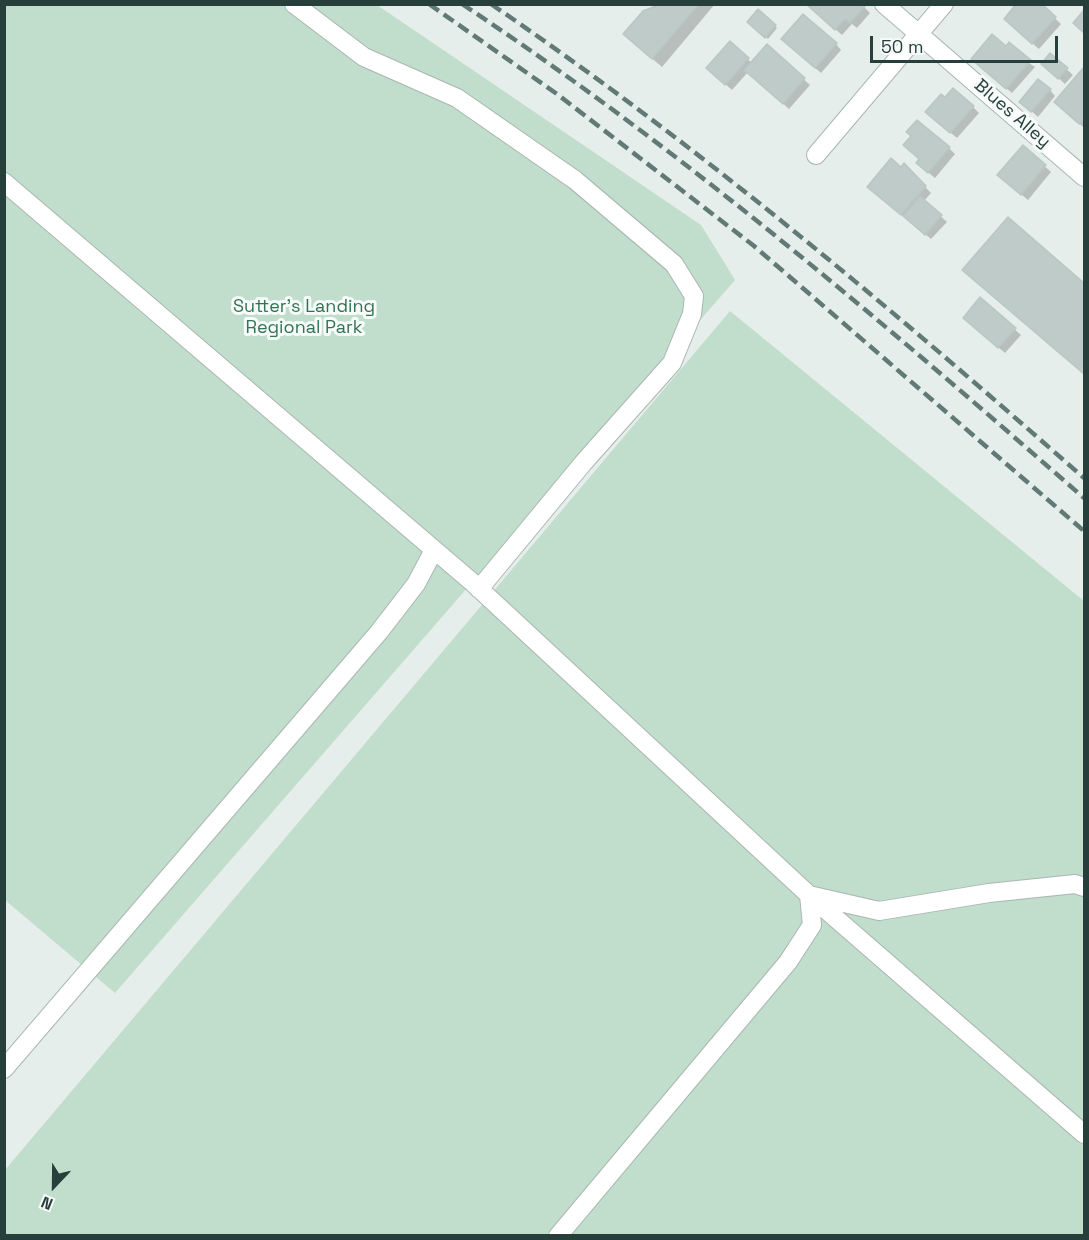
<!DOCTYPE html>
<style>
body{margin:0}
#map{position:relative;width:1089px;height:1240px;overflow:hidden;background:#e6eeeb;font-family:"Space Grotesk",sans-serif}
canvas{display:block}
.frame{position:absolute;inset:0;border:6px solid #263f3b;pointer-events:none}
.north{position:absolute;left:24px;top:1156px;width:60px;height:60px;-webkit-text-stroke:4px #f6faf9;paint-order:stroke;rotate:202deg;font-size:16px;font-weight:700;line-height:24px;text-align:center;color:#263f3b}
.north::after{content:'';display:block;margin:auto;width:21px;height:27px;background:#263f3b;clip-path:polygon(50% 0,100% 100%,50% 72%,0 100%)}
.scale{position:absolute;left:870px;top:36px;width:188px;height:27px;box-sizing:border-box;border:3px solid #263f3b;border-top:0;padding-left:8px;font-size:18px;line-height:21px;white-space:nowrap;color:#263f3b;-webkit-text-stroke:4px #f6faf9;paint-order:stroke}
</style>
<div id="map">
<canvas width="1089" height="1240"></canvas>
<div class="frame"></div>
<div class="north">N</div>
<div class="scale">50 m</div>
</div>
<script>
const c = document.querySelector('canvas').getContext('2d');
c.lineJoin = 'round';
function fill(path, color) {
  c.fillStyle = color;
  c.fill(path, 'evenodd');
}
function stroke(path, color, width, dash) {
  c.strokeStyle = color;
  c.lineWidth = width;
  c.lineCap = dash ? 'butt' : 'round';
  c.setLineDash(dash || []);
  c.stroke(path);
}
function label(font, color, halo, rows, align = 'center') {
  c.font = font + ' "Space Grotesk",sans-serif';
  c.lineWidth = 6;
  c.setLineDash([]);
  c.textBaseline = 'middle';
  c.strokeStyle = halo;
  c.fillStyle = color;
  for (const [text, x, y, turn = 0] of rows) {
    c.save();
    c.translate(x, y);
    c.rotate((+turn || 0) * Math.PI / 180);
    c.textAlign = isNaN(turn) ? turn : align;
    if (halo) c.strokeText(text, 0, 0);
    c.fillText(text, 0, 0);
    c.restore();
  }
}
const green = new Path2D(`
 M5 5H377L701 225 735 280 115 993 5 900Z
 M730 311 1084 601V1235L5 1236V1170Z`);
const shadow = new Path2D(`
 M663 4H715L662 67 634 43Z
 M807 4H861L870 13 857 28 852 24 842 35Z
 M1040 4 1061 24 1039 49 1011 25Z
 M758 11 777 28 768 39 749 22Z
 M730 44 752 63 767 46 810 85 789 109 748 72 732 90 714 74Z
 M836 44 841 50 821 73 789 45Z
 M1006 48 1035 67 1012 93 979 65Z
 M1050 55 1073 75 1065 84 1048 69Z
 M1084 69V128L1056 102Z
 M1050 90 1055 96 1038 117 1027 107Z
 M946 99 973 107 979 113 957 138 933 118Z
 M1023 147 1051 172 1028 200 1005 181Z
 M949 148 955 154 935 178 924 169 921 160Z
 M904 165 931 193 924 201 947 222 931 239 875 193Z
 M1008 219 1084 285V374L977 282Z
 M980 299 1021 335 1005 353 971 324Z`);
const building = new Path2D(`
 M661 4H699L652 59 623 34 643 11Z
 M806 4H863L865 6 850 23 845 19 835 30Z
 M1016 4H1042L1056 17 1032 44 1004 19Z
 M758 9 776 25 765 38 747 22Z
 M1084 10V33L1073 23Z
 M803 14 837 43 815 68 781 39Z
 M992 34 1006 46 1009 42 1031 60 1006 89 971 59Z
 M730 41 749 58 725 85 706 68Z
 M767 44 805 78 783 104 744 70Z
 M1050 53 1068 68 1058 79 1041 64Z
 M1084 67V118L1079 124 1054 102Z
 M1038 79 1051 89 1031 112 1019 102Z
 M953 88 974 106 950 133 925 112 941 94 945 97Z
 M917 120 950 147 928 173 916 163 919 159 903 145 911 136 906 132Z
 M1023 145 1046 165 1021 195 997 175Z
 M891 158 901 167 904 163 926 186 901 215 867 187Z
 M920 196 942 215 925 235 903 216Z
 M1008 217 1084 283V374L962 270Z
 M980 297 1016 328 998 348 963 318Z`);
const minor = new Path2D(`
 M294 4 364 57 457 98 575 180 674 264 694 296 692 314 672 363 584 462 479 589
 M884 4 1084 177
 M816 155 944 4
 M4 182 472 582 809 895 812 925 788 962 558 1236
 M1084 887 1075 884 989 893 879 911 809 895 1084 1134
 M4 1069 379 632 416 584 434 550`);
const rail = new Path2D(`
 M429 4 557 94 754 246 1084 531
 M462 4C684 151 885 324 1084 498
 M491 4C701 147 894 311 1084 478`);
const streetNames = [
 ["Blues Alley",1012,114,41]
];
const parkNames = [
 ["Sutter's Landing",304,307],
 ["Regional Park",304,328]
];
fill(green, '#c1ddcc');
fill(shadow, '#0003');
fill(building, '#becbc8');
stroke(building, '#b9c7c3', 1.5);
stroke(minor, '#a9b6b3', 20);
stroke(minor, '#fff', 18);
stroke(rail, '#617a76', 4.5, [12, 6]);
label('18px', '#263f3b', '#f6faf9', streetNames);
label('18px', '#327353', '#f6faf9', parkNames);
</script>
